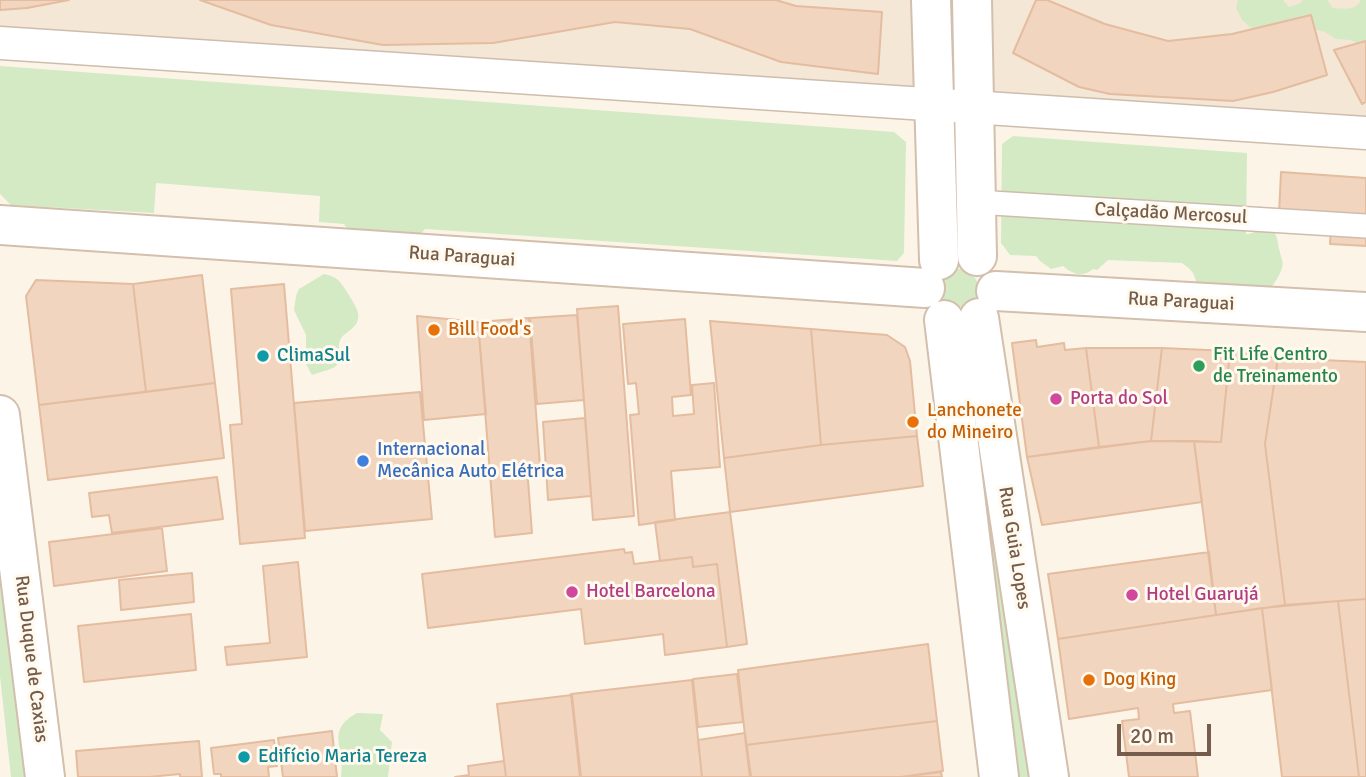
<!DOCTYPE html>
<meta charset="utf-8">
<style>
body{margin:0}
#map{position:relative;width:1366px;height:777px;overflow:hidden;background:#fcf5e7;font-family:Signika,sans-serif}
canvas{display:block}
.scale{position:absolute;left:1117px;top:724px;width:94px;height:32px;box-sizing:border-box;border:4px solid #765c4b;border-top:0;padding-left:9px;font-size:21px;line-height:24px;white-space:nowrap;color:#765c4b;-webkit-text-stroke:5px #fff9ee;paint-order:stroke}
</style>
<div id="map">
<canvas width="1366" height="777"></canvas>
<div class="scale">20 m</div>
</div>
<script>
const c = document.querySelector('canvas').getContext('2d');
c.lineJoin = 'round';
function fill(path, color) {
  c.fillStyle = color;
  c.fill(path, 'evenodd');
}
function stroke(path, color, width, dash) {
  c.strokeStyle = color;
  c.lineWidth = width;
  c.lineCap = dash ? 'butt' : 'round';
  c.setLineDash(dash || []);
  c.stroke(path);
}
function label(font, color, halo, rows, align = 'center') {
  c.font = font + ' Signika,sans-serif';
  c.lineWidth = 6;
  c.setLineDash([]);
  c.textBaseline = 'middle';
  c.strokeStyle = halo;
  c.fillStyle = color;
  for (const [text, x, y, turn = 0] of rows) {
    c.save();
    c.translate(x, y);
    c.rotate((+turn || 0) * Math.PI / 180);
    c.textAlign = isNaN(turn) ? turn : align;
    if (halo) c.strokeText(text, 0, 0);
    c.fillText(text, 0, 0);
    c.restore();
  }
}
const residential = new Path2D(`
 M0 0H1366V123L0 36Z`);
const green = new Path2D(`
 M1238 0H1283L1289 7 1301 3 1302 0H1327L1333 8C1344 9 1356 11 1361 0H1366V49L1351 40 1336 39 1325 32 1318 30 1305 29 1262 37 1242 20 1236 8Z
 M0 66 894 132 906 142 904 253 897 261 425 229 416 239 348 230 344 224 319 222 320 196 156 183 154 213 11 205 0 194Z
 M1013 136 1247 153 1246 234C1254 234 1260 227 1268 229 1279 232 1277 243 1280 252 1281 259 1284 261 1282 268 1280 275 1275 282 1271 288H1199C1192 273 1197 274 1182 263L1108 260 1097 270 1093 269C1083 278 1072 274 1063 266L1051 269 1040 261 1036 256 1010 255 1001 243 1002 144Z
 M940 288a19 19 0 1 1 38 0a19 19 0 1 1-38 0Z
 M324 274C330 275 335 277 339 281 343 285 358 308 358 313 359 316 358 321 356 324 351 332 341 333 339 344 338 351 342 358 337 365 333 370 319 372 312 375L306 364V335L294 310 296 296 299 289Z
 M985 540 1000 542 1041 777H1007Z
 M0 550 25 777H11L0 676Z
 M357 713 383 714 380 730 392 742 388 777H341C346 748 324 731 357 713Z`);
const building = new Path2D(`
 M0 0H69L27 8 0 10Z
 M200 0H776L796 6 882 12 878 74 781 62 690 29 615 22 493 43 383 45 271 25Z
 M1036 0H1047L1105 24 1168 41 1232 34 1311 15 1327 75 1273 92 1233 101 1110 94 1079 87 1013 53Z
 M1366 41V102L1362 104 1334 50Z
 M1281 172 1366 178V220L1279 214Z
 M1331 228 1366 231V246L1330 244Z
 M202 275 215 383 146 392 133 284Z
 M36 280 133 284 146 392 39 405 26 296Z
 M284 284 305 538 240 544 230 425 242 424 231 289Z
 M618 306 634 516 593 520 577 309Z
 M577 315 584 400 537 404 530 318Z
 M417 316 478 322 486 414 424 420Z
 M529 318 540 466 527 467 532 533 495 537 478 322Z
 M685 319 691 395 672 397 673 416 694 414 692 385 714 383 720 467 671 471 675 520 639 525 630 415 639 414 636 383 628 384 623 324Z
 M710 321 811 329 821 445 724 458Z
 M811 329 887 335 905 347 910 361 917 436 821 445Z
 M1036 340 1037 347 1064 343 1065 350 1086 348 1099 447 1027 457 1012 343Z
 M1086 348H1162L1151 441 1099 447Z
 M1162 348 1230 351 1221 442 1151 441Z
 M1230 351 1278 358 1265 444 1285 605 1216 615 1194 441 1221 442Z
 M1278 358 1366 362V599L1285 605 1265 444Z
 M215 383 224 458 48 480 39 405Z
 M420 392 432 519 305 531 294 403Z
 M585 418 591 496 548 500 543 422Z
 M917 436 923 486 730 512 724 458 821 445Z
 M1151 441H1194L1202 502 1042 525 1027 457Z
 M217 477 223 519 112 533 109 515 92 517 89 493Z
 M730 512 747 644 727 647 717 564 693 567 692 557 660 561 655 522Z
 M162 528 167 571 54 586 49 542Z
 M624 549 625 553 632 552 634 564 692 557 693 567 717 564 727 647 665 655 663 634 585 644 581 609 428 628 422 574Z
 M1209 552 1216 615 1058 639 1048 574Z
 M298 562 307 657 227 665 225 647 270 643 263 566Z
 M192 573 194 602 121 610 119 580Z
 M1366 599V777H1359L1338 601Z
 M1338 601 1359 777H1282L1262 608Z
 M1262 608 1272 690 1173 704 1174 713 1190 711 1198 777H1129L1122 721 1139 719 1138 708 1069 719 1058 639Z
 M191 614 196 670 84 682 78 626Z
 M928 644 937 721 746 745 738 670Z
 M737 674 743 722 698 727 693 679Z
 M692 680 702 777H580L571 694Z
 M572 695 581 777H506L497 704Z
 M937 721 943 771 901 777H750L746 745Z
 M332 731 337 777H283L278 738Z
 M745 733 751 777H702L698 740Z
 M274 740 277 766 268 767 269 777H221V774H214L211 748Z
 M199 741 202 777H180V774L149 777H78L76 751Z
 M504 761 506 777H455L469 775 468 766Z
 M941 772 942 777H901Z`);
const pedestrian = new Path2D(`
 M976 202 1366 226`);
const minor = new Path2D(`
 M0 43 1366 133`);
const secondary = new Path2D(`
 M931 0 939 260
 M972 0 977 256
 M0 225 925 288
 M996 291 1366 312
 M979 318 1049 777
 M944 320 999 777
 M0 415 45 777`);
const markers = [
 [434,330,7,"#e8710a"],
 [263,356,7,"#0f9aa8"],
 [1199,366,7,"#2e9e5b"],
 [1056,399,7,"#d1479c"],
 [913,422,7,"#e8710a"],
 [363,461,7,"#3f7fe0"],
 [572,592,7,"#d1479c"],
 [1132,595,7,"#d1479c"],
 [1089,680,7,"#e8710a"],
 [244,757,7,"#0f9aa8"]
];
const streetNames = [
 ["Calçadão Mercosul",1171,214,3],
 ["Rua Paraguai",462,257,4],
 ["Rua Paraguai",1181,302,3],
 ["Rua Guia Lopes",1014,548,81],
 ["Rua Duque de Caxias",31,659,83]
];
const foodNames = [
 ["Bill Food's",448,330],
 ["Lanchonete",927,411],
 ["do Mineiro",927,433],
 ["Dog King",1103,680]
];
const leisureNames = [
 ["Fit Life Centro",1213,355],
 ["de Treinamento",1213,377]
];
const cultureNames = [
 ["ClimaSul",277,356],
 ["Edifício Maria Tereza",258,757]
];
const hotelNames = [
 ["Porta do Sol",1070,399],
 ["Hotel Barcelona",586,592],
 ["Hotel Guarujá",1146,595]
];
const shopNames = [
 ["Internacional",377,450],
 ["Mecânica Auto Elétrica",377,472]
];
fill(residential, '#f4e7d6');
fill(green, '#d3eac5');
fill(building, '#f1d5bf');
stroke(building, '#e4bca0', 2);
stroke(pedestrian, '#cebdad', 26);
stroke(minor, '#cebdad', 35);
stroke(secondary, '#d3bfad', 42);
stroke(pedestrian, '#fff', 23);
stroke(minor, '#fff', 32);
stroke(secondary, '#fff', 38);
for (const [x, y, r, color] of markers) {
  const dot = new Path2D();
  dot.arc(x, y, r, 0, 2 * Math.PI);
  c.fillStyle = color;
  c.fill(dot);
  stroke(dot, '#fff9ee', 2.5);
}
label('19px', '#765c4b', '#fff9ee', streetNames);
label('19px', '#c56008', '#fff9ee', foodNames, 'left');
label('19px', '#27864d', '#fff9ee', leisureNames, 'left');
label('19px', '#0d838f', '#fff9ee', cultureNames, 'left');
label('19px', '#b23c85', '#fff9ee', hotelNames, 'left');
label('19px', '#366cbe', '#fff9ee', shopNames, 'left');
</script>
